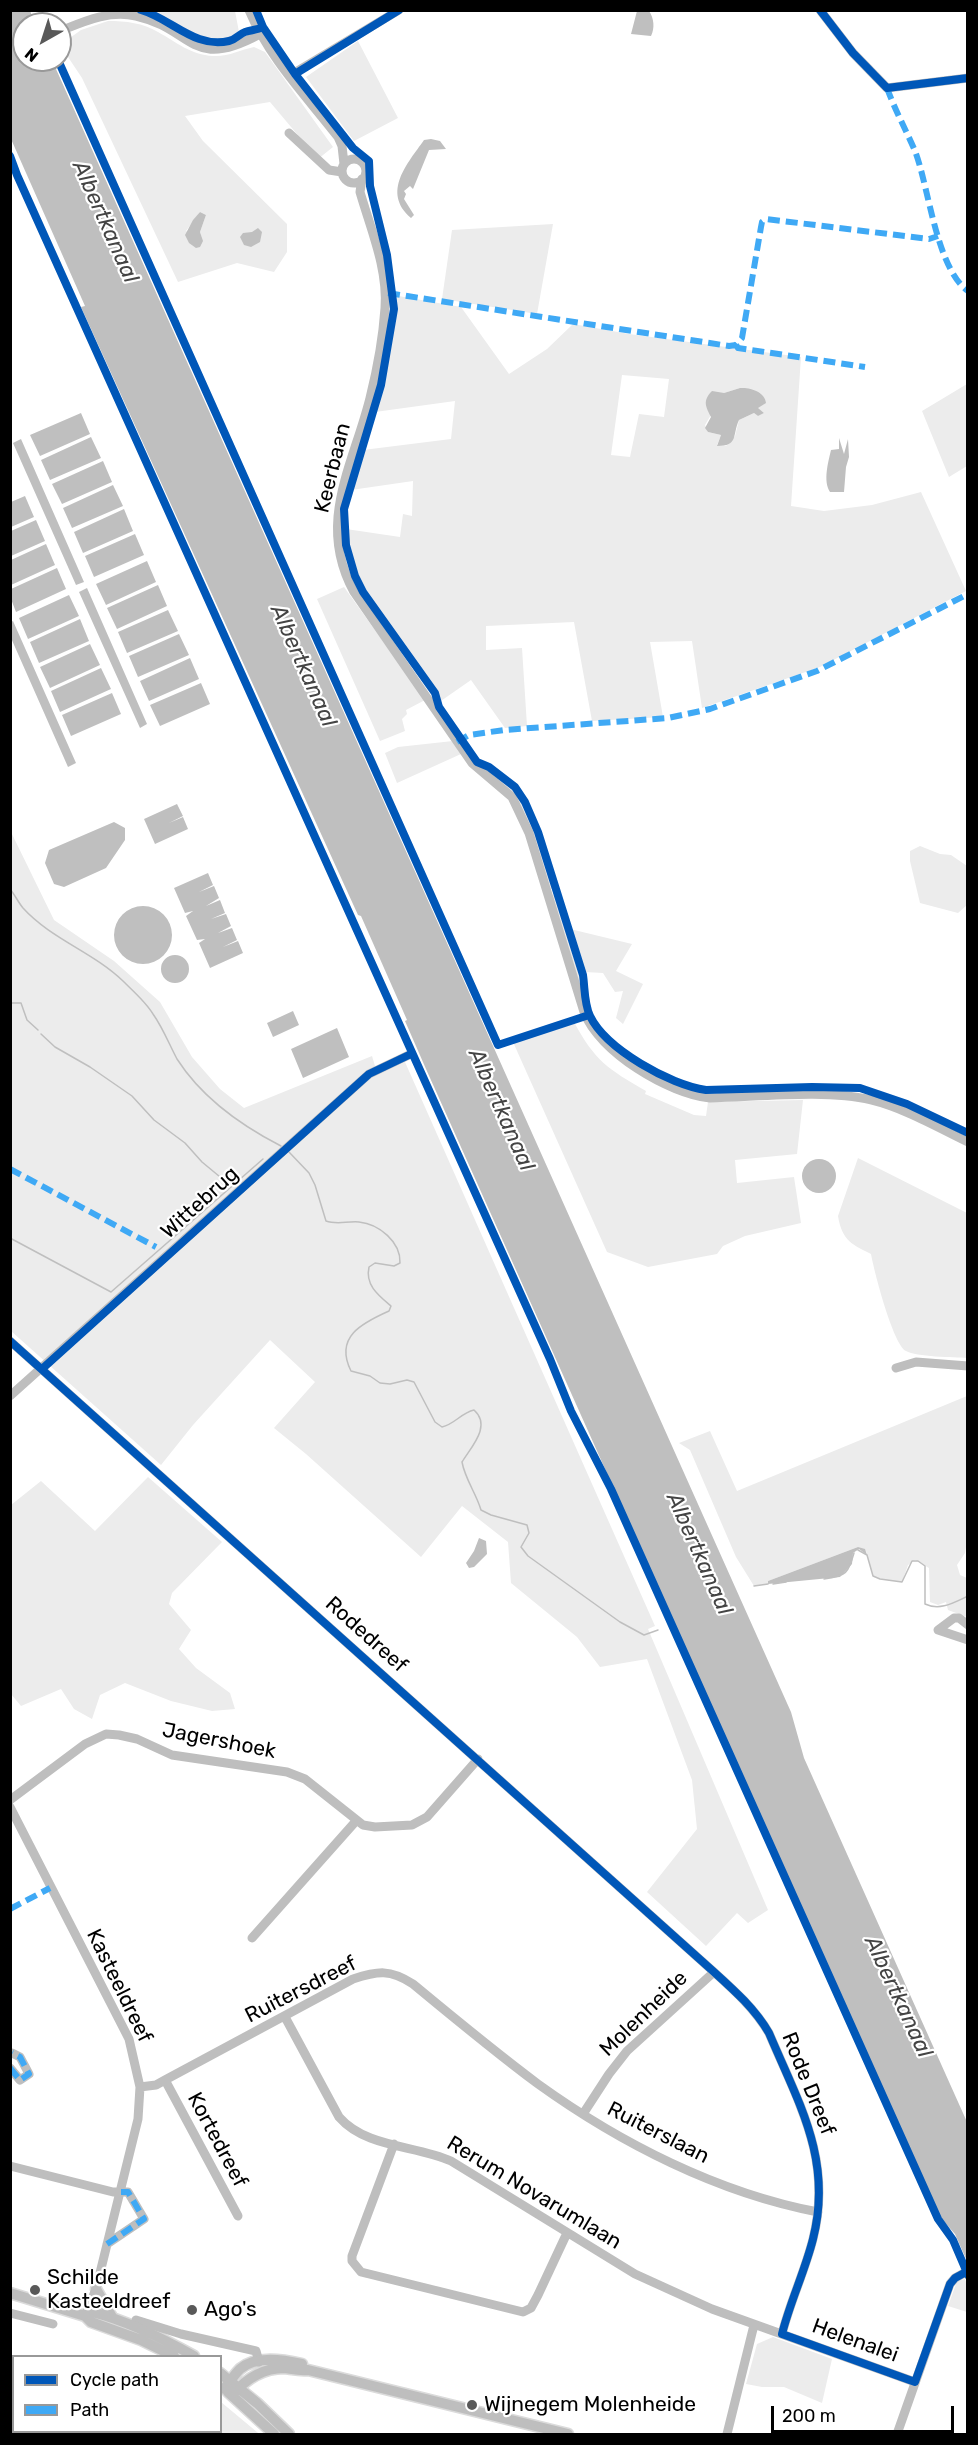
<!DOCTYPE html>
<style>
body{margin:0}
#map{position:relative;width:978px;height:2445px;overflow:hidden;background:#fff;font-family:Rubik,sans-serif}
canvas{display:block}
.frame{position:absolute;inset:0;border:12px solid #000;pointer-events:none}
.legend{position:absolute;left:12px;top:2355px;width:210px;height:78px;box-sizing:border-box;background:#fff;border:2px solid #999;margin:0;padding:8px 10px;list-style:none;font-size:18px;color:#000}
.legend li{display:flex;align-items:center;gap:12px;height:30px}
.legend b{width:30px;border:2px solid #999}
.north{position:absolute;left:12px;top:12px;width:60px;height:60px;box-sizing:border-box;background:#fff;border:2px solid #999;border-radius:50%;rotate:219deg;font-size:16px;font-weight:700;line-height:24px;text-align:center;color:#000}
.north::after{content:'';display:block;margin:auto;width:21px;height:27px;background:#595959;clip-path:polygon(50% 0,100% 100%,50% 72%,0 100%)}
.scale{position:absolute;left:771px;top:2406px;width:183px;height:27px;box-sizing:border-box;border:3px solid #000;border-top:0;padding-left:8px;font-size:18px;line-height:21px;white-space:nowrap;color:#000;-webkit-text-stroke:4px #fff;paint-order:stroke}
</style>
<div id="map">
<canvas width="978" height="2445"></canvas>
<div class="frame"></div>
<ul class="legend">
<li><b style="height:8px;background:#0057b8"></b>Cycle path</li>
<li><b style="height:8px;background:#3fa9f5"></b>Path</li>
</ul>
<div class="north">N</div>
<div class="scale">200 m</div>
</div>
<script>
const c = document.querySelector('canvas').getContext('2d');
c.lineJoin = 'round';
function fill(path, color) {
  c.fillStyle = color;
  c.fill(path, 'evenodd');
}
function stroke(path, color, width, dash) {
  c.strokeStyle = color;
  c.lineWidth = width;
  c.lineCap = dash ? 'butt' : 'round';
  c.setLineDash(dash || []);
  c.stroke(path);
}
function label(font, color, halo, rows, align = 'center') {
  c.font = font + ' Rubik,sans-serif';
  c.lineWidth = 4.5;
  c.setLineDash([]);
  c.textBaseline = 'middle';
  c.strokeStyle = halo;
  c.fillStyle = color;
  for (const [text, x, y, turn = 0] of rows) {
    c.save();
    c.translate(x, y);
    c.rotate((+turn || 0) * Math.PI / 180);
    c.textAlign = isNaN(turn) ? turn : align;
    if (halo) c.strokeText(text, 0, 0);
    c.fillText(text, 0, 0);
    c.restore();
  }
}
const green = new Path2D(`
 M152 11H235L239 32C219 58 173 18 152 11Z
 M108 21C126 21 143 23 158 32 176 42 191 55 213 56 228 57 240 50 254 47L265 52 333 147 318 159 270 102 185 116 203 141 287 224V252L274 272 237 263 178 282 82 78 60 45 81 30ZM200 212 206 215 200 232 202 239 186 231Z
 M358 41 398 118 354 141 306 77Z
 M553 224 537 314 442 299 452 230Z
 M393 295 461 307 509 374 547 349 573 324 629 334 801 357 791 506 824 511 872 505 921 492 966 591 820 667 702 708 692 641 650 642 663 717 592 721 574 622 486 626V650L522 648 527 726 505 728 471 680 438 703 436 692 361 585 348 552 346 529 400 537 403 514 412 516 413 481 351 490 363 450 451 439 455 401 375 412C384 381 400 325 393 295ZM622 375 669 379 664 417 639 414 630 457 611 455ZM740 388 752 389 760 393 764 404 757 408 764 413 758 416 754 413 739 420 735 436 726 446 717 445 721 435 708 432 705 425 724 393Z
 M967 384V466L949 477 922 411Z
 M344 587 425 700 406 710 407 714 402 719 405 731 380 741 317 599Z
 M453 741 461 754 397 783 385 753 398 747Z
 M499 776C533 805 542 846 554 888L551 889 529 825 496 779Z
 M10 830 54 920 114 961 160 1002 192 1057 220 1089 244 1108 372 1056 375 1066 370 1078 405 1062 655 1626 648 1629 768 1910 748 1923 737 1913 706 1946 647 1892 697 1829 692 1780 647 1659 600 1667 577 1637 511 1583 508 1542 462 1506 421 1557 306 1454 274 1428 315 1382 270 1340 193 1425 161 1465 11 1331Z
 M920 846 940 854 951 855 967 866V905L958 913 920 903 910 861V851Z
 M556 894 583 979 581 989 552 895Z
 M570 929 632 944 616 971 643 984 623 1024 616 1018 623 991 615 992 603 973 585 972Z
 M574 1022C595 1061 608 1069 646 1091L645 1094 694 1115 706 1116 708 1102 803 1100 797 1154 735 1160 737 1183 794 1177 801 1223 745 1236 723 1246 717 1254 648 1267 607 1252 513 1042Z
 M858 1158 967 1213V1358C954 1357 916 1357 906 1351 893 1344 874 1271 871 1254 853 1245 842 1241 838 1216Z
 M967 1396V1541L965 1553 957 1565 960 1575 967 1578V1617L948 1610 946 1602 938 1605 930 1602 929 1568 915 1560 908 1565 902 1582 880 1579 873 1576 866 1551 858 1547 768 1581V1584L754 1586 736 1557 690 1450 679 1443 710 1431 737 1491Z
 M148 1477 222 1542 172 1593 169 1604 191 1630 179 1649 196 1668 230 1693 235 1709 212 1711 171 1701 125 1683 100 1695 92 1719 74 1709 61 1689 21 1706 11 1694V1505L41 1481 95 1531Z
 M965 2279 967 2285V2312L948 2306 956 2284 958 2281Z
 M773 2337 832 2359 822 2403 784 2387H762L746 2384 757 2344Z
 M221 2402 257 2432 259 2434H188L189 2432H220Z`);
const water = new Path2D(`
 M10 11H30L36 24H24V60H52L791 1712 804 1758 967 2122V2261L955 2234 940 2217 426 1069 405 1021 407 1020 361 916 358 915 81 307 85 306 11 139Z
 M637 11H649C654 18 655 28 651 36L631 34Z
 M431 139 440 141 446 149 429 150 413 189 410 186 404 191 406 194 404 199 414 215 411 218C381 192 408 163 424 140Z
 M200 212 206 215 200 232 203 241 200 247 196 248 189 243 185 235 193 220Z
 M258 228 262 232 260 242 251 247 244 245 240 237 243 233 252 232Z
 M740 388C751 387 765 392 766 403L758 408 764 413 758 416 754 413 739 420C732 435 739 446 717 446L721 435 708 432 705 428 711 417C706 407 702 401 712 391L724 393Z
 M81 413 90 434 40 456 30 435Z
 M91 437 101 458 50 480 41 460Z
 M839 438 844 454 848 439 849 457 846 467 844 492H830C823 481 828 463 831 450L839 449Z
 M21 439 84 582 76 585 13 443Z
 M103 461 112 482 62 504 52 484Z
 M113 485 123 506 72 528 63 508Z
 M25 496 34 517 11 527V502Z
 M124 509 133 531 83 553 74 532Z
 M36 520 45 541 11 556V531Z
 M135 534 144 555 94 577 85 556Z
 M46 544 55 565 11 585V560Z
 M147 561 156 582 106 605 96 584Z
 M57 568 66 589 16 612 11 599V589Z
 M158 585 167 606 117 629 107 608Z
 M87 588 147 724 140 728 79 592Z
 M69 595 79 616 28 639 19 618Z
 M168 610 178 631 127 653 118 632Z
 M80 619 89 641 39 663 30 642Z
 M13 621 76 763 68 767 11 638V622Z
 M179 634 189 655 138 677 129 656Z
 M90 644 100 665 50 688 40 667Z
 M190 658 199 679 149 701 140 681Z
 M101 668 111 689 60 712 51 691Z
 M201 683 210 704 160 726 150 705Z
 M112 693 121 714 71 736 62 715Z
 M177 804 183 816 169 823 183 817 188 829 155 844 144 819Z
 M114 822 125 828V840L106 868 64 887 54 884 45 863 49 850Z
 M208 873 213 885 199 892 214 886 219 898 206 906 220 900 225 913 211 919 226 914 231 926 218 933 232 928 237 940 223 947 238 941 243 953 210 968 199 943 205 939 197 940 186 916 193 911 185 913 174 888Z
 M114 935a29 29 0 1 1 58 0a29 29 0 1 1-58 0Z
 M161 969a14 14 0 1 1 28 0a14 14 0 1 1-28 0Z
 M293 1011 299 1025 273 1037 267 1023Z
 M337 1028 349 1057 303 1078 291 1049Z
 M802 1176a17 17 0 1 1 34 0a17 17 0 1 1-34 0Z
 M479 1538 486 1541 487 1554 474 1567 469 1568 466 1563 474 1551Z
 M858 1547 865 1549 867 1555 859 1549 853 1553 852 1564 840 1577 768 1584V1581Z`);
const stream = new Path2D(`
 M10 889C15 895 18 902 23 908 51 939 93 952 123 981 133 991 146 1002 153 1014 163 1028 169 1044 177 1059 202 1098 240 1125 281 1146
 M10 1003H21L27 1020 38 1030
 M41 1034 55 1047 90 1067 132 1096 154 1120 185 1143 202 1162 231 1186
 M289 1152 309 1173 315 1185 326 1221C337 1225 347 1221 359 1222 379 1224 401 1242 400 1263L394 1266 375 1263 369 1267C365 1285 378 1295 391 1306L389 1311C362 1323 334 1337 351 1371L370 1376 380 1383 390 1384 407 1380 414 1382 435 1422 442 1427C455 1424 461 1413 474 1410 492 1426 471 1447 462 1462 465 1479 476 1493 481 1510L491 1515 527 1525 529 1533 521 1547 528 1556 620 1622 644 1635 658 1630
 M10 1238 111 1292 263 1159
 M858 1550 867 1555 873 1576 880 1579 902 1582 912 1561H918L925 1566V1604C940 1611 953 1603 968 1596
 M824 1579C847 1576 848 1573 854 1553
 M773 1584 786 1582
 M754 1586 768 1584`);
const minor = new Path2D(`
 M249 10C269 58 307 97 338 137L342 146 344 164
 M820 10 853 53 887 88 968 78
 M60 31C85 21 109 10 136 16 194 29 190 72 260 34
 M10 53 24 47
 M289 76 399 10
 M289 133 329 170 342 172
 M342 171a12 12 0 1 1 24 0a12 12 0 1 1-24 0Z
 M362 179 360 192C371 230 388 269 385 308 383 338 377 370 370 398 353 466 316 523 354 592L472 763 512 797 529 833 584 1012C599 1052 669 1094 710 1098 757 1097 827 1089 871 1100 904 1108 937 1127 968 1142
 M10 1341 714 1972C735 1991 755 2009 769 2033 799 2104 833 2160 813 2239 805 2271 790 2302 782 2334
 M896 1368 916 1362 968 1366
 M10 1396 369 1074 411 1054
 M968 1625 959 1618H954L938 1630 968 1640
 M10 1800 85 1744 106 1734 119 1735 137 1739 172 1755 287 1772 305 1779 363 1825 375 1827 412 1825 427 1817 478 1759
 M10 1807 129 2039 140 2087 138 2119 96 2289 85 2316
 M252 1938 356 1821
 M285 2017 339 2117C366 2148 415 2145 451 2161L635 2274 712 2309 915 2382
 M10 2068 20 2080 29 2074 20 2057 12 2053
 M165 2080 238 2216
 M140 2087 156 2085 165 2080 353 1979C378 1971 390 1969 413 1984 454 2018 495 2052 538 2084 620 2143 718 2193 818 2212
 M583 2114 609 2074 627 2051 714 1972
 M394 2144 352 2256V2261L361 2272 523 2312 531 2308 538 2295 567 2233
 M10 2166 113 2192H128L144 2219 107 2244
 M10 2313 53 2324
 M136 2320 181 2334 256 2351 259 2362
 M129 2432 136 2434
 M727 2434 754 2325
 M897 2434 950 2284 955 2278 966 2272 968 2275`);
const major = new Path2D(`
 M96 2289 112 2317
 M10 2293 85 2316 91 2322 141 2340 174 2356
 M85 2316 92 2312C128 2321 162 2338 194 2356
 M220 2373 257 2403 289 2434
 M224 2389C229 2383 234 2375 240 2369 256 2355 284 2360 302 2364
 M228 2392 274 2434
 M232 2395C245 2380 263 2368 284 2368 292 2369 300 2371 308 2370L568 2434`);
const quiet = new Path2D(`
 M887 88C895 110 906 130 915 151 929 187 936 268 968 291
 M388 293 729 346 736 345 742 338 761 227 762 222 766 219 929 239 938 236
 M736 345 738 348 865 367
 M457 742 469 735 504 730 668 718 710 709 817 671 968 594
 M10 1169 156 1247
 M10 1909 50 1888
 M10 2068 20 2080 29 2074 20 2057 12 2053
 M107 2244 144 2219 128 2192H121`);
const cycleway = new Path2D(`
 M141 10C172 19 195 49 229 41 237 39 239 34 245 32 251 30 257 30 263 27
 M256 10 263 27 295 74 353 148 369 161 370 186 387 255 394 309 381 385 344 509 346 545 355 576 363 592 435 693 439 707 477 762 489 767 515 787 525 802 538 832 583 975C585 989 584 1003 590 1016 606 1049 670 1085 706 1090L812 1087 860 1088 907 1104 968 1133
 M820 10 853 53 887 88 968 78
 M58 60 498 1045 589 1015
 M295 74 399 10
 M10 156 17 175 550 1359 571 1411 611 1489 938 2219 953 2240 968 2275
 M10 1341 714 1972C735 1991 755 2009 769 2033 799 2104 833 2160 813 2239 805 2271 790 2302 782 2334L915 2382 950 2284 955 2278 966 2272
 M42 1369 369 1074 411 1054`);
const markers = [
 [35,2290,6,"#595959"],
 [192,2310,6,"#595959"],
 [472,2405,6,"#595959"]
];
const streetNames = [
 ["Keerbaan",333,468,-76],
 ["Wittebrug",200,1203,-42],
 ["Rodedreef",366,1635,42],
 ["Jagershoek",219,1741,11],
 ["Kasteeldreef",119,1986,64],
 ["Ruitersdreef",301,1990,-27],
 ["Molenheide",644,2014,-44],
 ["Rode Dreef",808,2084,68],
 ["Ruiterslaan",658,2133,27],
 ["Kortedreef",217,2140,62],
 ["Rerum Novarumlaan",534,2193,31],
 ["Helenalei",855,2341,20]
];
const poiNames = [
 ["Schilde",47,2278],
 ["Kasteeldreef",47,2302],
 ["Ago's",204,2310],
 ["Wijnegem Molenheide",484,2405]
];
const waterNames = [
 ["Albertkanaal",105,222,66],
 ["Albertkanaal",303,666,66],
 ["Albertkanaal",501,1110,66],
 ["Albertkanaal",699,1554,66],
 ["Albertkanaal",898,1997,65]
];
fill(green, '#ececec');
fill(water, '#bfbfbf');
stroke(stream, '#bfbfbf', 1.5);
stroke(major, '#dbdbdb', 13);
stroke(minor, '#bebebe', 9);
stroke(major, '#bebebe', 10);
stroke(quiet, '#3fa9f5', 6, [12, 6]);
stroke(cycleway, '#0057b8', 8);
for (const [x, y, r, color] of markers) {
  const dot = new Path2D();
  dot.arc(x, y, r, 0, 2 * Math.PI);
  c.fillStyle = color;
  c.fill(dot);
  stroke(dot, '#fff', 2);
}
label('21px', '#000', '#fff', streetNames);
label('21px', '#000', '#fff', poiNames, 'left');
label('italic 22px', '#444', '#fff', waterNames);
</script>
